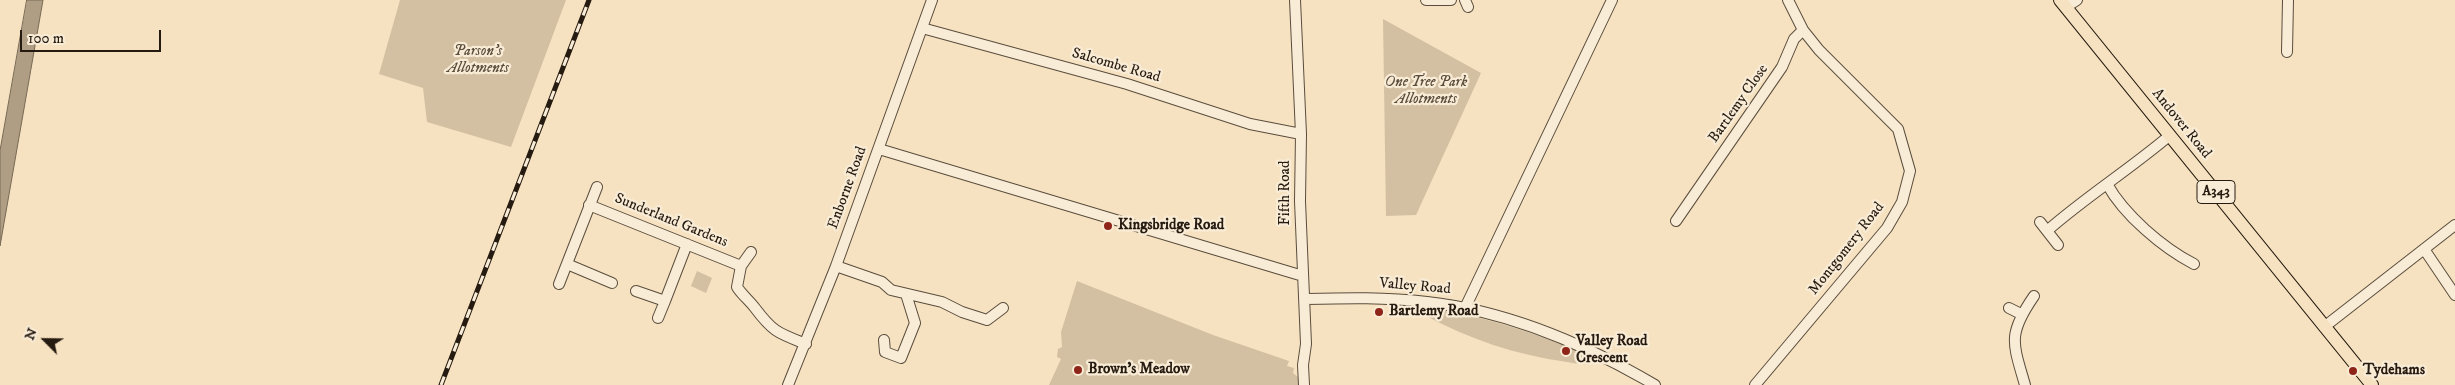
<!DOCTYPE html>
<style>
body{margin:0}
#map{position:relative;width:2455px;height:385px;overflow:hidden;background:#f6e2c0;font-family:"IM FELL DW Pica",serif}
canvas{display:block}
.north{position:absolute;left:20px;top:315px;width:50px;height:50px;-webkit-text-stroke:4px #f9ecd6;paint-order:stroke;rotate:293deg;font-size:14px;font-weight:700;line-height:20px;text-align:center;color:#261b11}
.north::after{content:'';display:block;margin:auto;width:18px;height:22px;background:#261b11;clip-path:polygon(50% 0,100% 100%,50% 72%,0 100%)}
.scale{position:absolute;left:20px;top:30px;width:141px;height:22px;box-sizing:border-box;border:2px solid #261b11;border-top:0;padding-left:6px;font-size:15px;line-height:18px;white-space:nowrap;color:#261b11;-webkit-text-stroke:4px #f9ecd6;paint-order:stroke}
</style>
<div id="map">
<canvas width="2455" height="385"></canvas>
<div class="north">N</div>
<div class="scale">100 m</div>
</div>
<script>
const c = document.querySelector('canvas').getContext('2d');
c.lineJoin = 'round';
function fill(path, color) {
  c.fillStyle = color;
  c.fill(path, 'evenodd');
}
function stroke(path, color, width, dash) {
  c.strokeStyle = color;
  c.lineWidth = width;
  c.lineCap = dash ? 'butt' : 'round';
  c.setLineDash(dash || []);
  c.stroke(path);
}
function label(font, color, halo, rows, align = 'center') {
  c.font = font + ' "IM FELL DW Pica",serif';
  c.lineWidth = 4.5;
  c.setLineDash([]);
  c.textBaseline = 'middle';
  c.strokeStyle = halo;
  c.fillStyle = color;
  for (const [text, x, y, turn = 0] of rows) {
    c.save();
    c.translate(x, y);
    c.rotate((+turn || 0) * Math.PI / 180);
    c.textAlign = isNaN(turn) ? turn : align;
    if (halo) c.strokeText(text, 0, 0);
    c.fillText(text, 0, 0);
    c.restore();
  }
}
const green = new Path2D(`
 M400 0H566L511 147 427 122 423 88 379 74Z
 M1383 19 1481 73 1416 215 1386 216Z
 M697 271 712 278 706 293 691 286Z
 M1077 281 1213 335 1289 361 1287 366 1294 368 1293 373 1298 377V385H1049L1061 359 1057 357 1058 349 1062 347 1061 332Z
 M1426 308C1486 316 1536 333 1592 357L1594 363C1586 366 1575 363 1567 362 1516 355 1469 339 1424 315L1422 310Z`);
const water = new Path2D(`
 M27 0H43L0 246V151Z`);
const minor = new Path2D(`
 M1295 0 1301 134 1300 201 1306 344 1303 365 1304 385
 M1426 0H1451
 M1465 0 1468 7
 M2066 7 2077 0
 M922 28 1127 84 1250 124 1301 134
 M2287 52 2288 0
 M879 149 1303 276
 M2107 184C2124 215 2163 248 2194 264
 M589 205 741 266
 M1676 221 1782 67 1794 39 1803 30 1788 0
 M2040 222 2058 245
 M2048 230C2087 196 2130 169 2169 136
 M2424 249 2455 295
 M751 252 741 266 737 287C742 295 749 300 755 308 773 332 778 333 806 344
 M567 264 612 283
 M836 266 882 282 891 290 942 302 962 312 987 320 1003 308
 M559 284 597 187
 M636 291 665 301 687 244
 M1305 299C1346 298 1386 297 1427 302 1509 311 1585 344 1655 385
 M1465 308 1612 0
 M2009 308 2021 314
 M658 318 665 301
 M2324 327 2455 225
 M884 340 885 352 901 358 915 323 906 294
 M788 385 836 266 932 0
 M1755 385 1887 228 1902 202 1910 171 1898 129 1819 50 1803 30
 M2025 385C2013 343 2007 335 2034 296`);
const major = new Path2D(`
 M2060 0 2372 385`);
const rail = new Path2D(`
 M441 385 589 0`);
const markers = [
 [1108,226,5,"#8f2418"],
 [1379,312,5,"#8f2418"],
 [1566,351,5,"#8f2418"],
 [1078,370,5,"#8f2418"],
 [2353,371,5,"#8f2418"]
];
const shields = [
 [2216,192,38]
];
const shieldNames = [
 ["A343",2216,192]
];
const parkNames = [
 ["Parson's",478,52],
 ["Allotments",478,69],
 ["One Tree Park",1426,83],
 ["Allotments",1426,100]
];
const streetNames = [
 ["Salcombe Road",1116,66,16],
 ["Bartlemy Close",1739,104,-55],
 ["Andover Road",2181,124,51],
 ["Enborne Road",848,188,-70],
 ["Fifth Road",1286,193,-90],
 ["Sunderland Gardens",671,221,22],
 ["Montgomery Road",1847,249,-52],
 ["Valley Road",1415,287,5]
];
const poiNames = [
 ["Kingsbridge Road",1118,226],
 ["Bartlemy Road",1389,312],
 ["Valley Road",1576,342],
 ["Crescent",1576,359],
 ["Brown's Meadow",1088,370],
 ["Tydehams",2363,371]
];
fill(green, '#d3c0a2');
fill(water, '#af9e84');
stroke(water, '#786a56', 1);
stroke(minor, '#5a4d3d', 12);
stroke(major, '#261b11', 14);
stroke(minor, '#f9ecd6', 10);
stroke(major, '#f6e2c0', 12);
stroke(rail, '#261b11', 5);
stroke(rail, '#f9ecd6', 3, [9]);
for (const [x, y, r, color] of markers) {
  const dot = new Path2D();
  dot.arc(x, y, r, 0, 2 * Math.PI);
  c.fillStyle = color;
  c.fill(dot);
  stroke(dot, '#f9ecd6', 2);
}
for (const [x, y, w] of shields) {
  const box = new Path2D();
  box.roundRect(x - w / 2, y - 11.5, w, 23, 4);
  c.fillStyle = '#f9ecd6';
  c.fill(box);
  stroke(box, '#261b11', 1);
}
label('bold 14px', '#261b11', null, shieldNames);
label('italic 15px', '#5a4d3c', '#f9ecd6', parkNames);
label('15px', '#261b11', '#f9ecd6', streetNames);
label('bold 15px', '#261b11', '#f9ecd6', poiNames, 'left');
</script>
